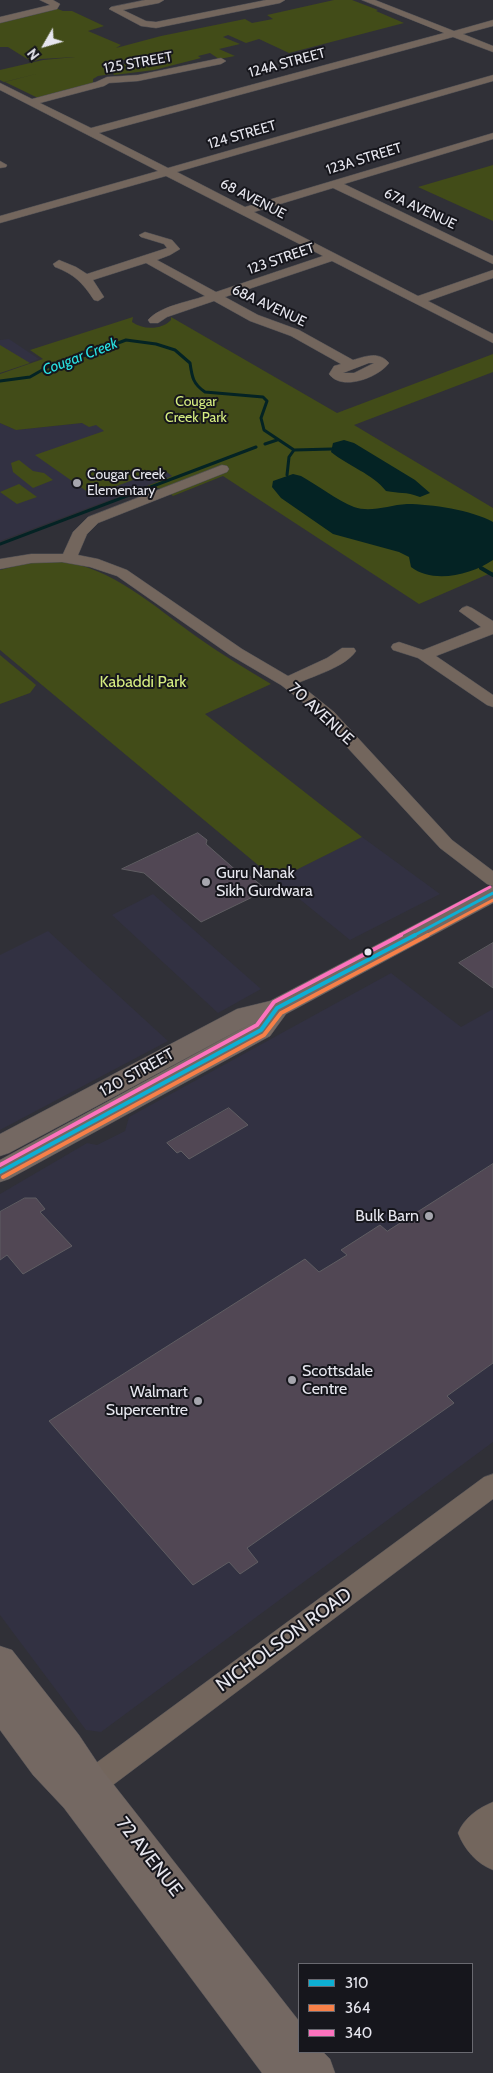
<!DOCTYPE html>
<style>
body{margin:0}
#map{position:relative;width:493px;height:2073px;overflow:hidden;background:#303037;font-family:Cabin,sans-serif}
canvas{display:block}
.legend{position:absolute;left:298px;top:1963px;width:175px;height:90px;box-sizing:border-box;background:#16161c;border:1px solid #696970;margin:0;padding:6px 9px;list-style:none;font-size:15px;color:#e6e6ee}
.legend li{display:flex;align-items:center;gap:10px;height:25px}
.legend b{width:25px;border:1px solid #696970}
.north{position:absolute;left:20px;top:20px;width:50px;height:50px;-webkit-text-stroke:4px #16161c;paint-order:stroke;rotate:232deg;font-size:14px;font-weight:700;line-height:20px;text-align:center;color:#e6e6ee}
.north::after{content:'';display:block;margin:auto;width:18px;height:22px;background:#e6e6ee;clip-path:polygon(50% 0,100% 100%,50% 72%,0 100%)}
</style>
<div id="map">
<canvas width="493" height="2073"></canvas>
<ul class="legend">
<li><b style="height:6px;background:#0dafd3"></b>310</li>
<li><b style="height:6px;background:#f78048"></b>364</li>
<li><b style="height:6px;background:#fc73be"></b>340</li>
</ul>
<div class="north">N</div>
</div>
<script>
const c = document.querySelector('canvas').getContext('2d');
c.lineJoin = 'round';
function fill(path, color) {
  c.fillStyle = color;
  c.fill(path, 'evenodd');
}
function stroke(path, color, width, dash) {
  c.strokeStyle = color;
  c.lineWidth = width;
  c.lineCap = dash ? 'butt' : 'round';
  c.setLineDash(dash || []);
  c.stroke(path);
}
function label(font, color, halo, rows, align = 'center') {
  c.font = font + ' Cabin,sans-serif';
  c.lineWidth = 4;
  c.setLineDash([]);
  c.textBaseline = 'middle';
  c.strokeStyle = halo;
  c.fillStyle = color;
  for (const [text, x, y, turn = 0] of rows) {
    c.save();
    c.translate(x, y);
    c.rotate((+turn || 0) * Math.PI / 180);
    c.textAlign = isNaN(turn) ? turn : align;
    if (halo) c.strokeText(text, 0, 0);
    c.fillText(text, 0, 0);
    c.restore();
  }
}
const built = new Path2D(`
 M9 339 39 359 0 372V340Z
 M92 422 173 476 0 541V423L16 430Z
 M362 837 440 894 350 940 276 880Z
 M153 894 261 989 218 1013 112 915Z
 M48 931 168 1041 0 1130V955Z
 M391 973 461 1027 493 1009V1442L101 1732 86 1730 0 1615V1194L87 1143 97 1145 125 1131 129 1117Z`);
const green = new Path2D(`
 M334 0H352L378 10 376 11 404 23 289 53 259 39 246 43 228 35 223 37 240 44 219 49 235 56 219 59 210 53 198 56 201 58 154 70 114 75 110 69 120 64H131L130 60H117L120 63 109 67 108 71 112 74 98 76 93 79V83L38 98 5 82 40 73 4 82 0 80V70L43 60 75 57 40 59 32 62 8 47H0V22L55 8 63 11H72L104 26 88 31 121 45 116 48 161 36 245 19 252 23 273 19 267 15Z
 M493 165V221L418 187Z
 M133 317 132 322C143 330 162 330 171 320V317L337 413 493 354V372L354 425 493 508V572L419 604 223 476 173 496C163 486 149 486 137 490L172 476 163 469 92 495 35 455 104 431 96 425 89 427 82 423 16 430 0 423V374L43 359 30 350Z
 M0 345 30 363 0 373Z
 M19 460 33 471 44 473 53 480 33 488 13 472 11 463Z
 M19 484 37 497 17 504 0 492Z
 M58 561C113 567 153 606 197 637 221 654 246 669 271 684L205 714 362 837 276 880 0 650V570L31 562Z
 M0 655 36 685 30 693 0 704Z`);
const water = new Path2D(`
 M344 440 354 443 415 480 430 493 420 497C405 491 400 494 386 491 373 474 348 466 331 452L333 443Z
 M293 474 301 476C316 484 338 501 354 507 371 513 389 505 407 504 431 504 472 510 493 522V560C471 575 433 584 411 567L409 557 399 552 333 534 281 498 272 487 273 481Z`);
const streamFar1 = new Path2D(`
 M0 381 30 377 51 365 86 355 126 340 156 344 175 350 190 363C192 377 193 384 205 392L263 397 267 401 261 418 264 430 294 450 332 449
 M265 444 277 440
 M287 475 289 457 294 450
 M0 544 256 447`);
const stream = new Path2D(`
 M481 568 493 575`);
const building = new Path2D(`
 M198 833 207 840 206 844 239 873 247 874 267 890 201 922 144 873 122 869Z
 M493 943V988L459 963Z
 M229 1108 248 1125 189 1159 181 1151 177 1153 167 1143Z
 M493 1164V1363L447 1396 454 1403 247 1548 258 1562 240 1574 229 1562 193 1585 49 1421 305 1259 319 1272 347 1255 341 1250 380 1225 387 1231Z
 M25 1198H36L45 1209 40 1212 72 1246 23 1274 7 1255 0 1260V1212Z`);
const minor = new Path2D(`
 M40 0H53L60 4 57 9 0 23V17L50 5Z
 M145 0H164L159 3 123 10 146 21 156 22 266 0H285L280 3 156 28 141 26 109 9 111 7Z
 M362 0H375L454 31 493 20V26L463 34 493 46V52L453 37 99 133 168 168 493 75V81L177 172 245 207 493 133V139L344 184 493 256V264L333 188 254 212 418 296 493 270V278L428 301 493 334V343L332 261 225 297 258 315 299 330 353 360C366 356 379 351 389 363 379 377 342 392 329 374L334 366 341 364 291 336 250 321 214 301 167 317 158 323H150L148 320C160 306 188 302 205 296L146 263 93 280 104 297 98 301 94 300C83 283 74 274 55 267L53 264 59 260 76 267 87 274 167 248 164 244 141 237 139 235 145 232 172 240 180 249 170 255 157 260 216 292 323 256 166 176 0 223V216L158 171 0 90V83L32 99 96 82 107 77 138 75 221 58 226 61 221 64 138 81 109 83 104 86 40 103 91 128 444 33ZM369 363H374L354 373H343Z
 M0 161 7 165 6 167 0 168Z
 M222 465 227 466 229 469 227 472 98 523 87 534 78 555 98 559 127 570 242 649 288 676 327 658 342 648H354L356 651C345 667 316 675 298 683L334 712 452 840 493 871V886L487 884 440 848 322 720 299 699 281 685 230 655 117 576 90 567 62 562 31 563 0 569V559L31 554H63L73 532 88 517Z
 M467 606 472 608 493 621V634L436 656 493 695V707L487 705 418 658 393 650 391 647 393 644 399 642 423 650 481 627 459 611 462 608Z
 M493 1474V1499L93 1800 83 1804 73 1800 69 1790 73 1780 484 1477Z
 M493 1802V1870C477 1864 464 1849 458 1833 464 1818 478 1808 493 1802Z`);
const major = new Path2D(`
 M493 886V903L286 1014 270 1036 9 1179 0 1182V1160L254 1022 9 1153 0 1156V1134L237 1009 270 1001 485 888Z
 M0 1646 12 1650 79 1735 103 1771 299 2021V2052H323L330 2059 335 2073H262L64 1808 33 1775 0 1730Z`);
const bus1Far1 = new Path2D(`
 M413 936 493 893`);
const bus1 = new Path2D(`
 M0 1172 261 1030 277 1008 415 935`);
const bus2Far1 = new Path2D(`
 M426 936 493 900`);
const bus2 = new Path2D(`
 M3 1177 264 1035 281 1013 428 935`);
const bus3Far1 = new Path2D(`
 M398 936 490 887`);
const bus3 = new Path2D(`
 M0 1165 257 1025 274 1002 401 935`);
const markers = [
 [77,483,5,"#a6a6ae"],
 [206,882,5,"#a6a6ae"],
 [368,952,4.5,"#e6e6ee"],
 [429,1216,5,"#a6a6ae"],
 [292,1380,5,"#a6a6ae"],
 [198,1401,5,"#a6a6ae"]
];
const farStreetnames = [
 ["125 STREET",138,63,-10],
 ["124A STREET",287,63,-15],
 ["124 STREET",242,135,-16],
 ["123A STREET",364,159,-17],
 ["68 AVENUE",253,199,27],
 ["67A AVENUE",420,209,25],
 ["123 STREET",281,259,-19],
 ["68A AVENUE",269,306,25]
];
const farParknames = [
 ["Cougar",196,402],
 ["Creek Park",196,418]
];
const farPoinames = [
 ["Cougar Creek",87,475],
 ["Elementary",87,491]
];
const farWaternames = [
 ["Cougar Creek",80,357,-21]
];
const parkNames = [
 ["Kabaddi Park",143,682]
];
const streetNames = [
 ["70 AVENUE",321,714,43],
 ["120 STREET",137,1073,-29]
];
const poiNames = [
 ["Guru Nanak",216,873],
 ["Sikh Gurdwara",216,891],
 ["Bulk Barn",419,1216,"right"],
 ["Scottsdale",302,1371],
 ["Centre",302,1389],
 ["Walmart",188,1392,"right"],
 ["Supercentre",188,1410,"right"]
];
const nearStreetnames = [
 ["NICHOLSON ROAD",284,1640,-36],
 ["72 AVENUE",149,1857,52]
];
fill(built, '#323142');
fill(green, '#424c18');
fill(water, '#042324');
stroke(streamFar1, '#042324', 3);
stroke(stream, '#042324', 4);
fill(building, '#514754');
stroke(building, '#5f5d62', 1);
stroke(minor, '#4e4e53', 1);
stroke(major, '#4e4e53', 1);
fill(minor, '#73665d');
fill(major, '#746862');
stroke(bus1Far1, '#0dafd3', 3);
stroke(bus1, '#0dafd3', 4);
stroke(bus2Far1, '#f78048', 3);
stroke(bus2, '#f78048', 4);
stroke(bus3Far1, '#fc73be', 3);
stroke(bus3, '#fc73be', 4);
for (const [x, y, r, color] of markers) {
  const dot = new Path2D();
  dot.arc(x, y, r, 0, 2 * Math.PI);
  c.fillStyle = color;
  c.fill(dot);
  stroke(dot, '#16161c', 2);
}
label('14px', '#e6e6ee', '#16161c', farStreetnames);
label('14px', '#d6ed81', '#16161c', farParknames);
label('14px', '#e6e6ee', '#16161c', farPoinames, 'left');
label('italic 15px', '#29e2e2', '#16161c', farWaternames);
label('16px', '#d6ed81', '#16161c', parkNames);
label('16px', '#e6e6ee', '#16161c', streetNames);
label('16px', '#e6e6ee', '#16161c', poiNames, 'left');
label('19px', '#e6e6ee', '#16161c', nearStreetnames);
</script>
